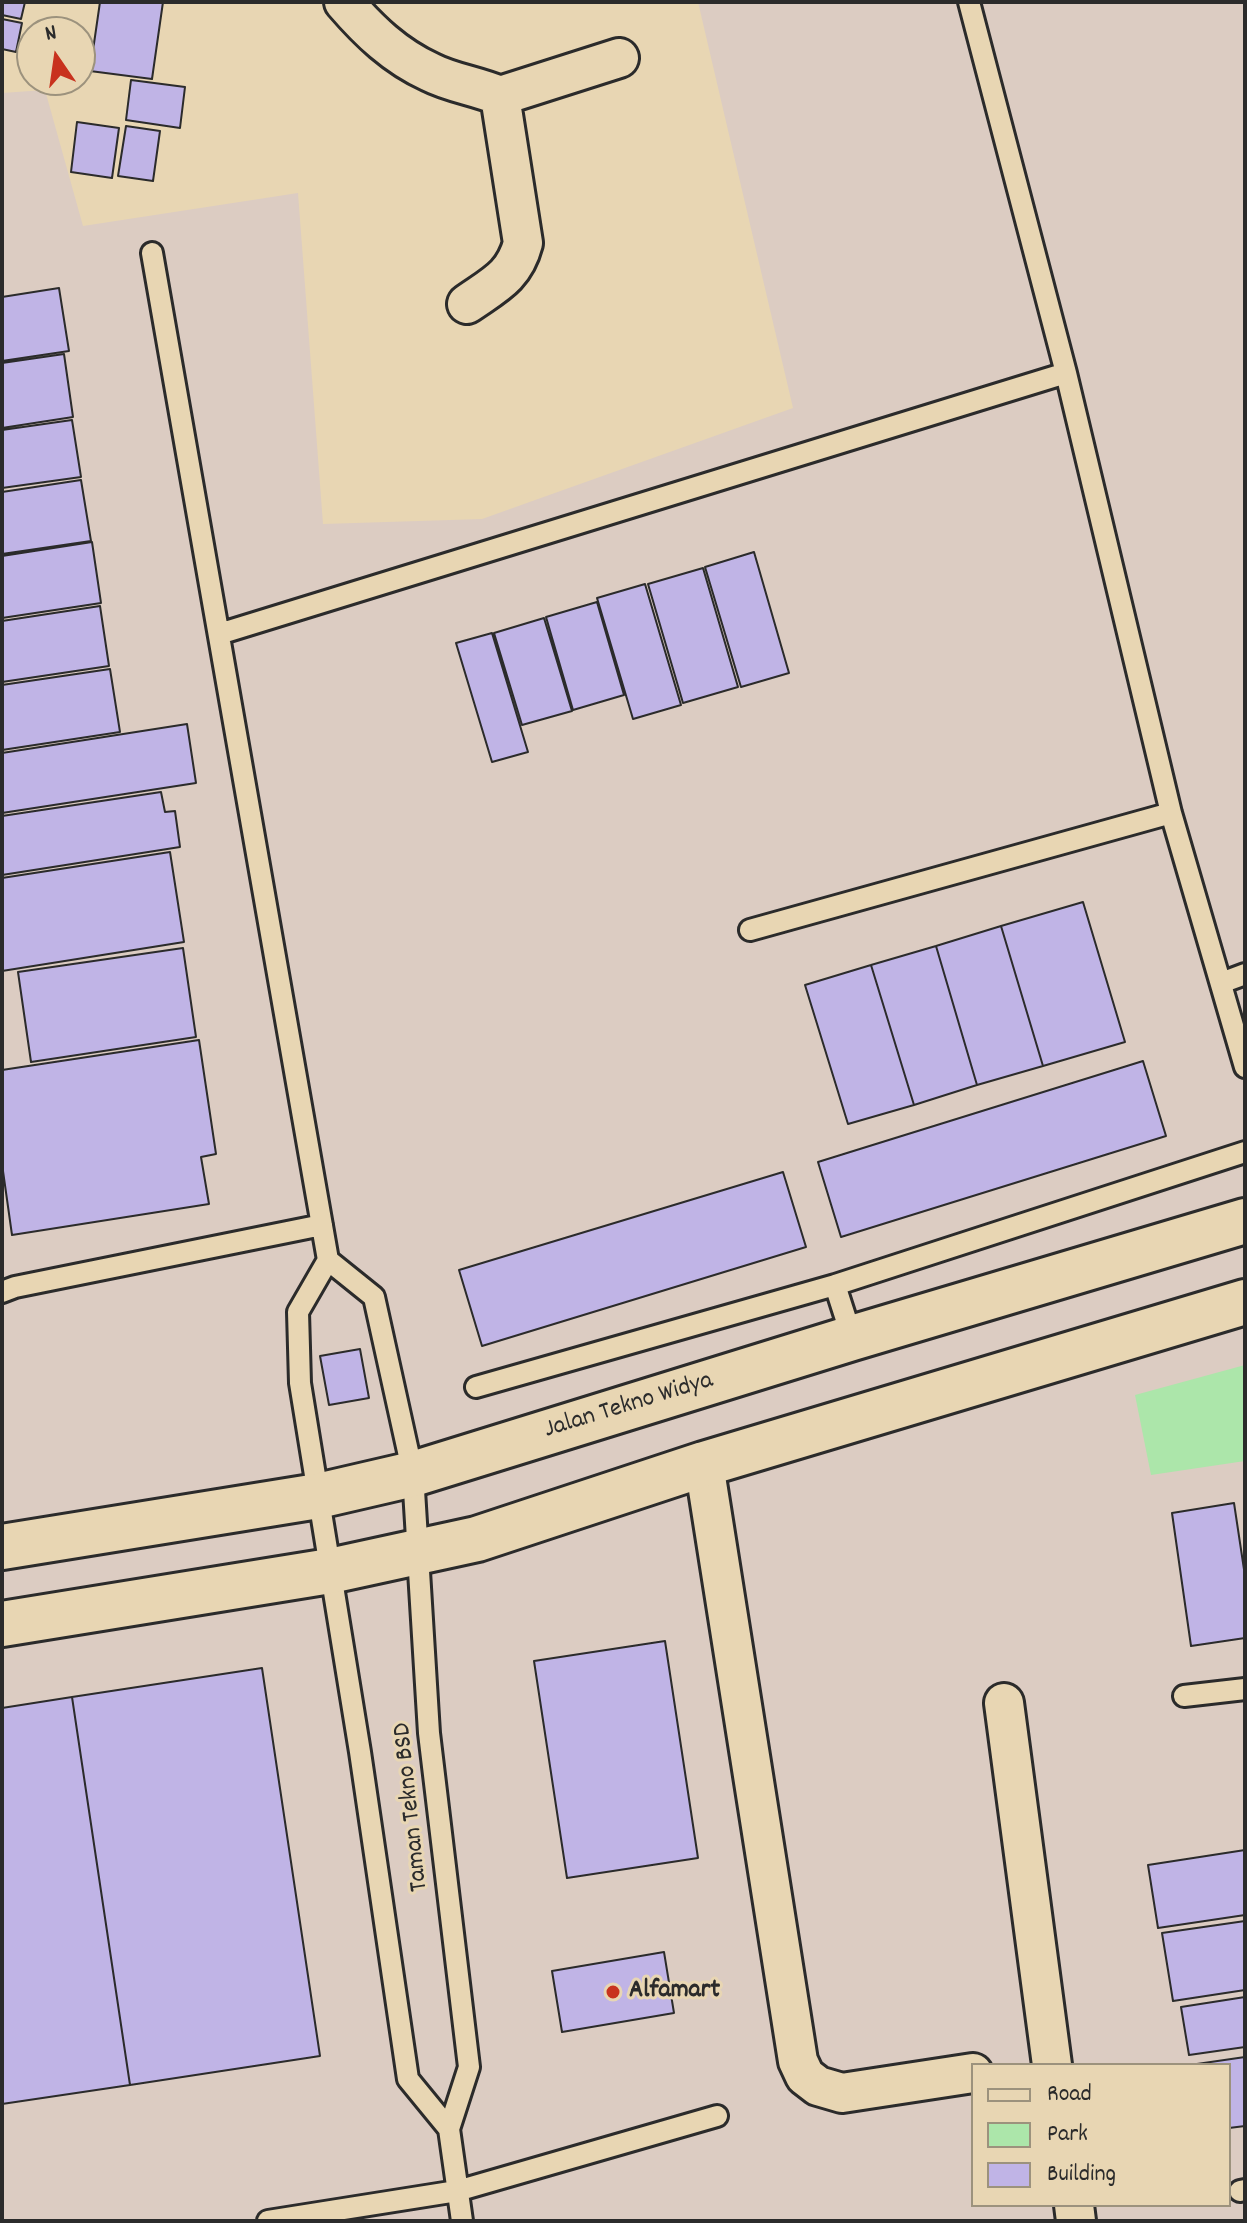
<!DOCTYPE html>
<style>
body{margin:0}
#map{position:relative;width:1247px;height:2223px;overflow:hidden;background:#e8d6b3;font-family:Dekko,sans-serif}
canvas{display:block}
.frame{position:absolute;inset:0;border:4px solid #2b2b2b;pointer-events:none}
.legend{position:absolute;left:971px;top:2063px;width:260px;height:144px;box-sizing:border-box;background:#e8d6b3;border:2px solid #9c927d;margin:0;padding:10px 14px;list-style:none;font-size:24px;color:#2b2b2b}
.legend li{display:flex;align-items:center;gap:16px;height:40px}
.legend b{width:40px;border:2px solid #9c927d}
.north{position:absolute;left:16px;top:16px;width:80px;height:80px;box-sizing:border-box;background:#e8d6b3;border:2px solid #9c927d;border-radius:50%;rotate:347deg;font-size:22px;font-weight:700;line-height:32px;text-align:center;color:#2b2b2b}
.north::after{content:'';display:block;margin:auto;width:28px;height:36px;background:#c8321e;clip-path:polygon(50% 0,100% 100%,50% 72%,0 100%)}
</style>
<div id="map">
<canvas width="1247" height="2223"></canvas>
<div class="frame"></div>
<ul class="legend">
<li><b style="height:10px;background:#e8d6b3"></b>Road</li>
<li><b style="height:22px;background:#ace6aa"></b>Park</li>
<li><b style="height:22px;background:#c0b4e6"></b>Building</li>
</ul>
<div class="north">N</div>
</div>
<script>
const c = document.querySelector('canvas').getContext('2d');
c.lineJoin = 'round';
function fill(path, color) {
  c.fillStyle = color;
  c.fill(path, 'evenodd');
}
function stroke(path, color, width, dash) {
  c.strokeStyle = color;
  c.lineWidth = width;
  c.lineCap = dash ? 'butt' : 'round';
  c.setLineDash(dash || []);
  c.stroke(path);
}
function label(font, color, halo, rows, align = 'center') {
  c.font = font + ' Dekko,sans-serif';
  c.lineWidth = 6;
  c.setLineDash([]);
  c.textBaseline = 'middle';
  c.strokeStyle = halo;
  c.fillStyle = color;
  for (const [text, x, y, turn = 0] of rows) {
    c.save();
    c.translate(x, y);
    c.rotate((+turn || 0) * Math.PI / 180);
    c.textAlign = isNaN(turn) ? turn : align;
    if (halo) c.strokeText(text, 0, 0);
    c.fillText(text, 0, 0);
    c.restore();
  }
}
const built = new Path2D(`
 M698 2H1245V2221H2V93L45 90 83 226 298 193 323 524 482 519 793 408ZM973 2065H1229V2205H973Z`);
const green = new Path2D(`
 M1245 1365V1461L1151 1475 1135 1395Z`);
const building = new Path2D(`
 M2 2H25L21 19 2 15Z
 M100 2H163L152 79 90 71Z
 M2 19 22 23 16 52 2 49Z
 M131 80 185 87 180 128 126 120Z
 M77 122 119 128 112 178 71 172Z
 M126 126 160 131 153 181 118 176Z
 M59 288 69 351 2 361V297Z
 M64 354 73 417 2 428V363Z
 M72 420 81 477 2 488V430Z
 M81 480 91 541 2 554V492Z
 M92 542 101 603 2 618V556Z
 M754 552 789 673 741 687 705 567Z
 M703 568 738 687 683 703 648 584Z
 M645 584 681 705 633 719 597 598Z
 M597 602 624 695 573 710 546 617Z
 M100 606 109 666 2 682V621Z
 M544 618 572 711 522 725 494 633Z
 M492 633 528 752 492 762 456 643Z
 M110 669 120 732 2 750V685Z
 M187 724 196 783 2 813V753Z
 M161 792 165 812 175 811 180 847 2 875V816Z
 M170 852 184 942 2 971V878Z
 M1083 902 1125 1042 1043 1066 1001 926Z
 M1001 926 1043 1066 977 1085 936 946Z
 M936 946 977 1085 914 1105 871 965Z
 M183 948 196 1037 31 1062 18 972Z
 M871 965 914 1105 848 1124 805 985Z
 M199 1040 216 1154 201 1157 209 1204 12 1235 2 1164V1070Z
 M1143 1061 1166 1136 841 1237 818 1162Z
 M783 1172 806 1247 482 1346 459 1270Z
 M360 1349 369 1398 329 1405 320 1356Z
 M1234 1503 1245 1576V1638L1191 1646 1172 1513Z
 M665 1641 698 1858 567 1878 534 1661Z
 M262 1668 320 2056 130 2085 72 1697Z
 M72 1697 130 2085 2 2104V1708Z
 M1245 1850V1915L1158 1928 1148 1865Z
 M1245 1921V1990L1173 2001 1162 1933Z
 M664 1952 674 2013 562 2032 552 1971Z
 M1245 1997V2047L1189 2055 1181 2007Z
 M1245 2057V2126L1229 2128V2065H1190Z`);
const service = new Path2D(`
 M969 2 1066 373 1171 813 1245 1067
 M152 253 328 1260 298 1312 300 1383 360 1752 408 2079 449 2129
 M219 634 1066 373
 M750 930 1171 813
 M1221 983 1245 974
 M328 1260 374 1297 413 1474 429 1733 469 2067 449 2129 462 2221
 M2 1292 15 1287 322 1225
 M852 1338 835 1285 1245 1152
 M476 1387 835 1285
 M1184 1696 1245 1689
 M1240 2191 1245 2190
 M268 2221 457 2191 717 2116`);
const minor = new Path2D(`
 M344 2C369 31 395 56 430 72 451 83 477 86 500 96L619 58
 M467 304C494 285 514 277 523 243L500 96
 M704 1464 798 2061 805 2076 818 2086 842 2093 973 2073
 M1004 1703 1052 2065
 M1074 2205 1076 2221`);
const secondary = new Path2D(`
 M2 1547 318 1496 413 1474 852 1338 1245 1221
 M2 1624 330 1571 477 1539 704 1464 1245 1302`);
const markers = [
 [613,1992,8,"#c8321e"]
];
const streetNames = [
 ["Jalan Tekno Widya",629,1407,-17],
 ["Taman Tekno BSD",413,1807,-96]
];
const poiNames = [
 ["Alfamart",629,1992]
];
fill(built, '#dcccc2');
fill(green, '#ace6aa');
fill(building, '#c0b4e6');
stroke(building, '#2b2b2b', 2);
stroke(service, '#2b2b2b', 26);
stroke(minor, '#2b2b2b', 44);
stroke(secondary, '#2b2b2b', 50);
stroke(service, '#e8d6b3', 20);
stroke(minor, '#e8d6b3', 38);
stroke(secondary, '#e8d6b3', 44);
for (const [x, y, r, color] of markers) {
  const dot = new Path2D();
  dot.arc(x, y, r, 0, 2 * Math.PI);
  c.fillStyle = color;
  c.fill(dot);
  stroke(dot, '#e8d6b3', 3);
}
label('26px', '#2b2b2b', '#e8d6b3', streetNames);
label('bold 26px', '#2b2b2b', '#e8d6b3', poiNames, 'left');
</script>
